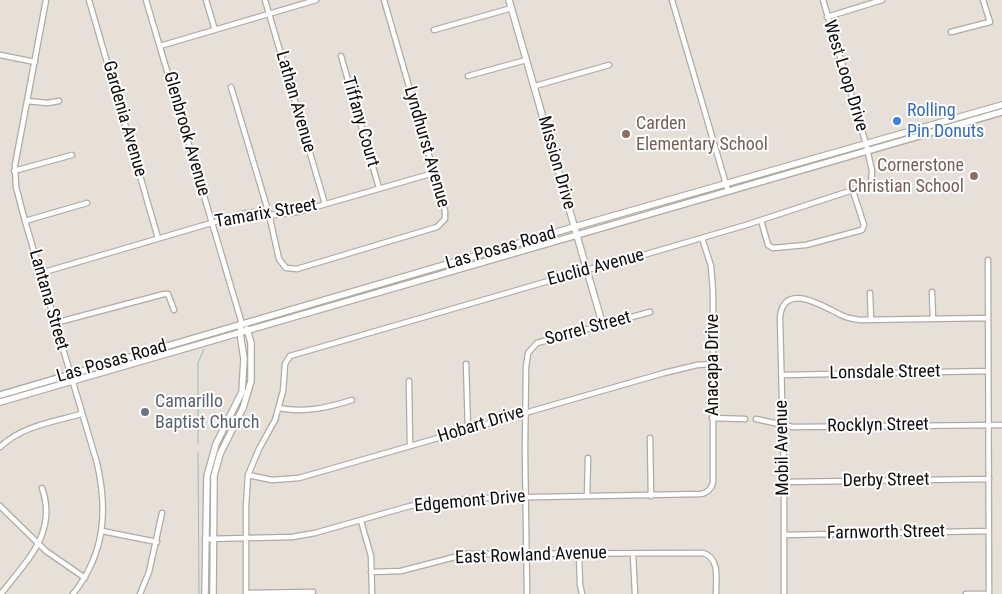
<!DOCTYPE html>
<style>
body{margin:0}
canvas{display:block;background:#e6e0d8}
</style>
<canvas width="1002" height="594"></canvas>
<script>
const c = document.querySelector('canvas').getContext('2d');
c.lineJoin = 'round';
function stroke(path, color, width, dash) {
  c.strokeStyle = color;
  c.lineWidth = width;
  c.lineCap = dash ? 'butt' : 'round';
  c.setLineDash(dash || []);
  c.stroke(path);
}
function label(font, color, halo, rows, align = 'center') {
  c.font = font + ' "Roboto Condensed",sans-serif';
  c.lineWidth = 4;
  c.setLineDash([]);
  c.textBaseline = 'middle';
  c.strokeStyle = halo;
  c.fillStyle = color;
  for (const [text, x, y, turn = 0] of rows) {
    c.save();
    c.translate(x, y);
    c.rotate((+turn || 0) * Math.PI / 180);
    c.textAlign = isNaN(turn) ? turn : align;
    if (halo) c.strokeText(text, 0, 0);
    c.fillText(text, 0, 0);
    c.restore();
  }
}
const stream = new Path2D(`
 M198 443V363L204 349
 M198 452 199 594`);
const street = new Path2D(`
 M46 0 15 165 16 187 25 221 97 463C108 511 105 554 73 594
 M89 0 158 238
 M146 0 242 324
 M206 0 215 30
 M265 0 325 204
 M672 0 728 191
 M827 17 882 0
 M434 30 512 8
 M951 32 990 22 983 0
 M160 46 316 0
 M0 55 35 62
 M341 56 379 188
 M468 76 526 60
 M535 86 609 65
 M231 87 269 214 279 259 286 268 297 269 437 227 445 219V211L384 0
 M27 101 47 103 59 101
 M14 171 72 155
 M761 220 768 245 773 248 806 245 862 230 864 225 853 191
 M25 221 87 203
 M988 260 989 594
 M41 273 242 214 255 212 275 215 298 212 434 173
 M932 292 933 319
 M870 293 871 320
 M55 323 164 294H168L174 310
 M466 364 468 430
 M782 375 988 371
 M409 381 410 446
 M279 408C304 413 327 408 352 400
 M712 418 745 419
 M756 419 793 427 1002 425
 M650 438 651 496
 M0 447C22 426 53 422 81 414
 M248 475 272 480 299 478 664 373 697 365 712 364
 M784 482 989 479
 M587 496 588 458
 M0 506 46 551 85 578
 M361 521 371 556 372 594
 M102 531 157 542
 M784 535 988 531
 M205 539 292 537 315 533 410 506 452 500 482 498 701 494C707 493 711 489 713 483V291L711 266 702 238
 M579 554 580 585 582 594
 M633 554 635 594
 M371 572 401 571 466 554 703 553C720 558 716 579 716 594
 M246 593 313 592
 M1 594C26 561 58 533 42 488
 M140 594 149 572 162 513
 M246 594V506L248 475 259 449 275 420 283 391 285 364 290 356 621 260 640 256 746 225 871 184 872 171 866 144 823 0
 M527 594 525 450 526 367 528 353 537 343 650 312
 M784 594V482L780 317C784 281 823 306 841 315 847 318 853 319 860 320L988 318
 M966 594H989`);
const secondary = new Path2D(`
 M509 0 603 326
 M0 395 574 227 1002 105
 M0 402 1002 112
 M205 594 207 476 216 444 242 392 244 359 240 333 241 329
 M213 594 214 476 220 454 243 408 251 381V343L247 329`);
const markers = [
 [897,121,5,"#3f7fe0"],
 [626,134,5,"#8d6e63"],
 [974,176,5,"#8d6e63"],
 [145,412,5,"#6b7280"]
];
const streetNames = [
 ["West Loop Drive",845,76,73],
 ["Lathan Avenue",295,102,74],
 ["Gardenia Avenue",124,119,74],
 ["Tiffany Court",360,122,74],
 ["Glenbrook Avenue",186,134,74],
 ["Lyndhurst Avenue",426,147,74],
 ["Mission Drive",556,163,74],
 ["Tamarix Street",266,214,-10],
 ["Las Posas Road",501,249,-16],
 ["Euclid Avenue",596,268,-15],
 ["Lantana Street",48,300,74],
 ["Sorrel Street",588,329,-15],
 ["Las Posas Road",112,362,-16],
 ["Anacapa Drive",713,365,-90],
 ["Lonsdale Street",885,373,-1],
 ["Hobart Drive",481,425,-17],
 ["Rocklyn Street",878,426,-1],
 ["Mobil Avenue",783,448,-91],
 ["Derby Street",886,481,-1],
 ["Edgemont Drive",470,502,-5],
 ["Farnworth Street",886,533,-1],
 ["East Rowland Avenue",531,556,-2]
];
const shopNames = [
 ["Rolling",907,111],
 ["Pin Donuts",907,132]
];
const educationNames = [
 ["Carden",636,124],
 ["Elementary School",636,145],
 ["Cornerstone",964,166,"right"],
 ["Christian School",964,187,"right"]
];
const worshipNames = [
 ["Camarillo",155,402],
 ["Baptist Church",155,423]
];
stroke(stream, '#96bbc4', 1);
stroke(street, '#afaaa2', 7);
stroke(secondary, '#afaaa2', 8);
stroke(street, '#fff', 4.5);
stroke(secondary, '#fff', 5.5);
for (const [x, y, r, color] of markers) {
  const dot = new Path2D();
  dot.arc(x, y, r, 0, 2 * Math.PI);
  c.fillStyle = color;
  c.fill(dot);
  stroke(dot, '#fff', 2);
}
label('18px', '#0e0c0a', '#fff', streetNames);
label('18px', '#366cbe', '#fff', shopNames, 'left');
label('18px', '#785e54', '#fff', educationNames, 'left');
label('18px', '#5b616d', '#fff', worshipNames, 'left');
</script>
